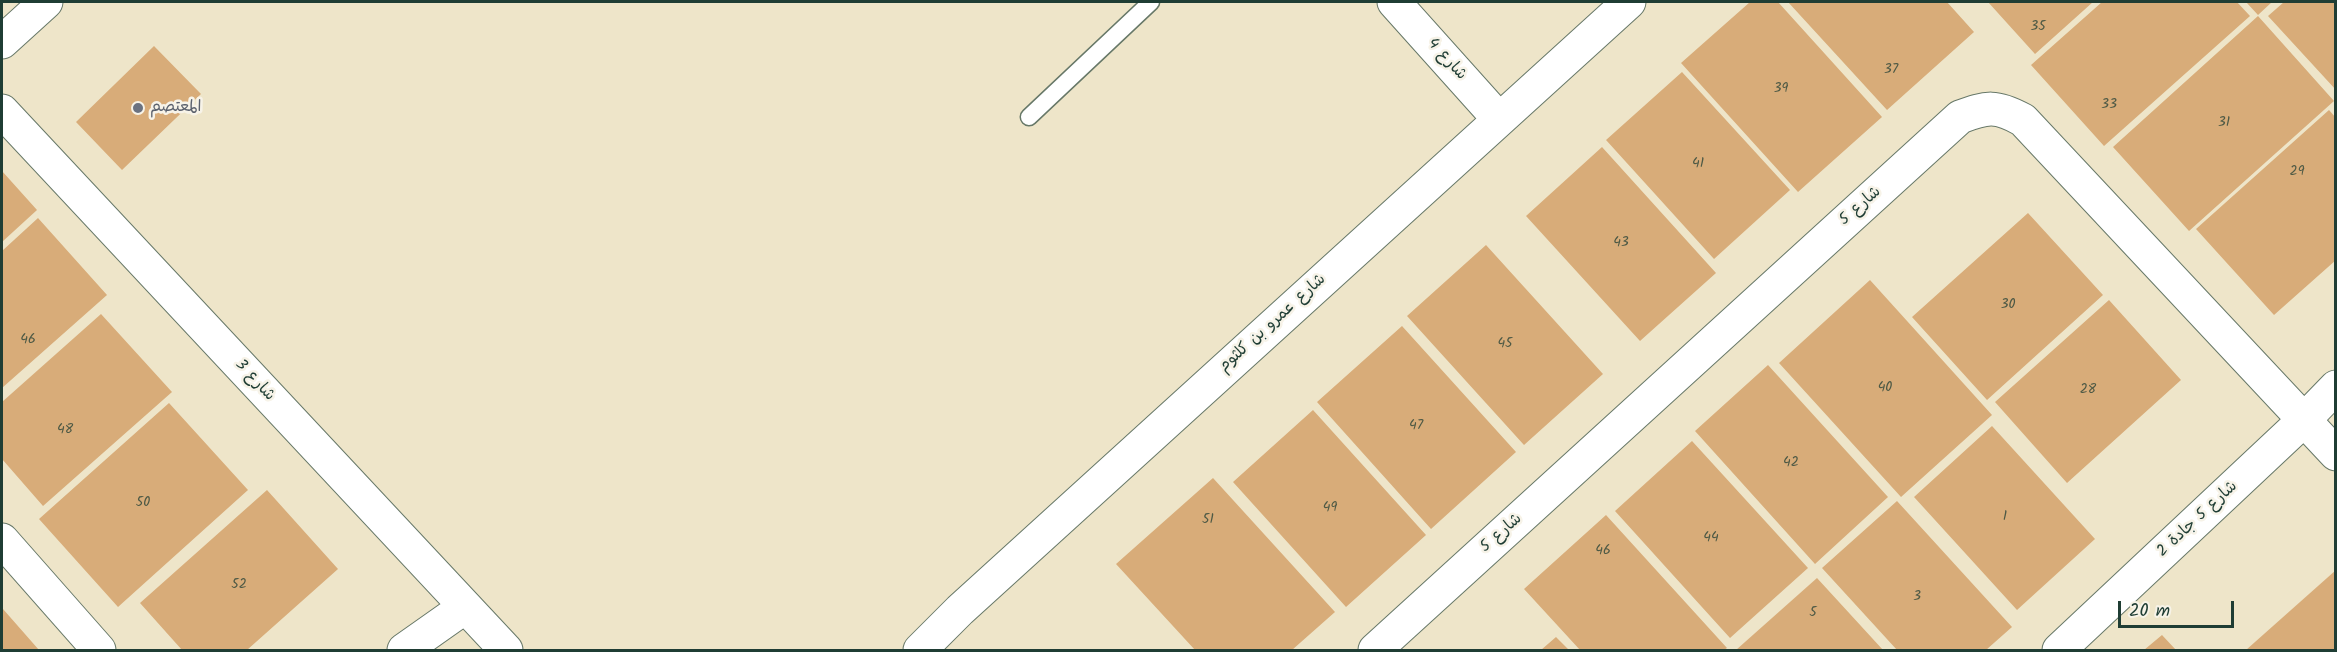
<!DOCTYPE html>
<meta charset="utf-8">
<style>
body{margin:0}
#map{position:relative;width:2337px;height:652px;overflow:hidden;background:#eee5c9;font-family:Kalam,sans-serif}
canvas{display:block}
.frame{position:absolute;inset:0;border:3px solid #1f3d34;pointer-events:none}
.scale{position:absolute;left:2118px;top:601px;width:116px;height:27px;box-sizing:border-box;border:3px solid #1f3d34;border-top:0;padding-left:8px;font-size:18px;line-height:21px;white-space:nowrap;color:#1f3d34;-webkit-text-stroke:4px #f7f3e8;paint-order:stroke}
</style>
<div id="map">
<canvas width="2337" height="652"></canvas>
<div class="frame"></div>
<div class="scale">20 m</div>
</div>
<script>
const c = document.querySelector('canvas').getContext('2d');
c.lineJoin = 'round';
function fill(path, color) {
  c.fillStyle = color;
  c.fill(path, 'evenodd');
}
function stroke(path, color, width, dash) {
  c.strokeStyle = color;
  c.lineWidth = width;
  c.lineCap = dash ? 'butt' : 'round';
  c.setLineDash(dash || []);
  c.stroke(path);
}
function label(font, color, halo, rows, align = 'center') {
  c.font = font + ' Kalam,"Playpen Sans Arabic",sans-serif';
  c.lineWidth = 5;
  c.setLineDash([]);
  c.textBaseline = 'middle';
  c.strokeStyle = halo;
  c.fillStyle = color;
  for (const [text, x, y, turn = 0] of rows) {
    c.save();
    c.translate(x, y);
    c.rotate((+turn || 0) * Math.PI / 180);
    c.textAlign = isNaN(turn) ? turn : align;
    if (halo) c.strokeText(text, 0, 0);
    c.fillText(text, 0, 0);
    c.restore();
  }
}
const building = new Path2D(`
 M1750 2H1778L1882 117 1798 192 1681 63Z
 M1788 2H1947L1974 32 1887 110Z
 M1988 2H2093L2035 54Z
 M2102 2H2237L2250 16 2104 146 2031 65Z
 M2246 2H2272L2258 15Z
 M2284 2H2336V90L2268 16Z
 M2258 16 2334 101 2189 231 2113 147Z
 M154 46 201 94 122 170 76 122Z
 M1682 72 1790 190 1714 259 1606 140Z
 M2329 110 2336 118V260L2274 315 2196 229Z
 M1602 147 1716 273 1640 341 1526 216Z
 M2 171 37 210 2 242Z
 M2028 213 2103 295 1987 400 1912 317Z
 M38 218 107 295 2 388V251Z
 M1486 245 1603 374 1524 445 1407 316Z
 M1870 280 1992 415 1901 497 1779 363Z
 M2109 300 2181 380 2067 483 1995 402Z
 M101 314 172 392 43 506 2 459V402Z
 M1402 326 1516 452 1431 529 1317 402Z
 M1768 365 1888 497 1815 564 1695 431Z
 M169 403 248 490 118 607 39 519Z
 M1313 410 1426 535 1346 607 1233 482Z
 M1992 426 2095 539 2017 610 1914 497Z
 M1692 441 1808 568 1730 638 1615 511Z
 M1213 478 1335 612 1292 650H1195L1116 564Z
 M267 490 338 569 247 650H182L140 603Z
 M1897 501 2012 627 1986 650H1897L1822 568Z
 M1606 515 1727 648 1724 650H1580L1524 589Z
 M2336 570V650H2246Z
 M1817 578 1883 650H1736Z
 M3 609 39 650H2Z
 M2162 635 2176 650H2144Z
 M1556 637 1569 650H1541Z`);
const service = new Path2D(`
 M1029 117 1151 2`);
const minor = new Path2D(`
 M1394 2 1498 118
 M2 42 46 2
 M2 111 506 650
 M2 540 99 650
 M404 650 465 607
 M1375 650 1960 117C1987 107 1996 105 2023 120L2336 454
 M2059 650 2304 420 2336 387`);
const tertiary = new Path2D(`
 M920 650 960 610 1629 2`);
const markers = [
 [138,108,6,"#6b7280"]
];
const numberNames = [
 ["35",2038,28],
 ["37",1891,71],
 ["39",1781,90],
 ["33",2109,106],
 ["31",2224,124],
 ["41",1698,165],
 ["29",2297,173],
 ["43",1621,244],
 ["30",2008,306],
 ["46",28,341],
 ["45",1505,345],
 ["40",1885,389],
 ["28",2088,391],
 ["47",1416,427],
 ["48",65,431],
 ["42",1791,464],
 ["50",143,504],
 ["49",1330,509],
 ["1",2005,518],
 ["51",1208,521],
 ["44",1711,539],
 ["46",1603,552],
 ["52",239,586],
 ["3",1917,598],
 ["5",1813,614]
];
const streetNames = [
 ["شارع 4",1446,60,48],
 ["شارع 5",1861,207,-42],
 ["شارع عمرو بن كلثوم",1273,324,-42],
 ["شارع 3",254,381,47],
 ["شارع 5 جادة 2",2198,520,-43],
 ["شارع 5",1502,534,-42]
];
const worshipNames = [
 ["المعتصم",150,108]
];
fill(building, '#d8ac79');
stroke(service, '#677868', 19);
stroke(minor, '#677868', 35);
stroke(tertiary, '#677868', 35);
stroke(service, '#fff', 16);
stroke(minor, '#fff', 33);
stroke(tertiary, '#fff', 33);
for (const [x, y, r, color] of markers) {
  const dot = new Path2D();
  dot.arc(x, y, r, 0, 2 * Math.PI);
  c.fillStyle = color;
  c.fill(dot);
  stroke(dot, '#f7f3e8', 2);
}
label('14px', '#4d5945', null, numberNames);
label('16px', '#1f3d34', '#f7f3e8', streetNames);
label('16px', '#5b616d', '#f7f3e8', worshipNames, 'left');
</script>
